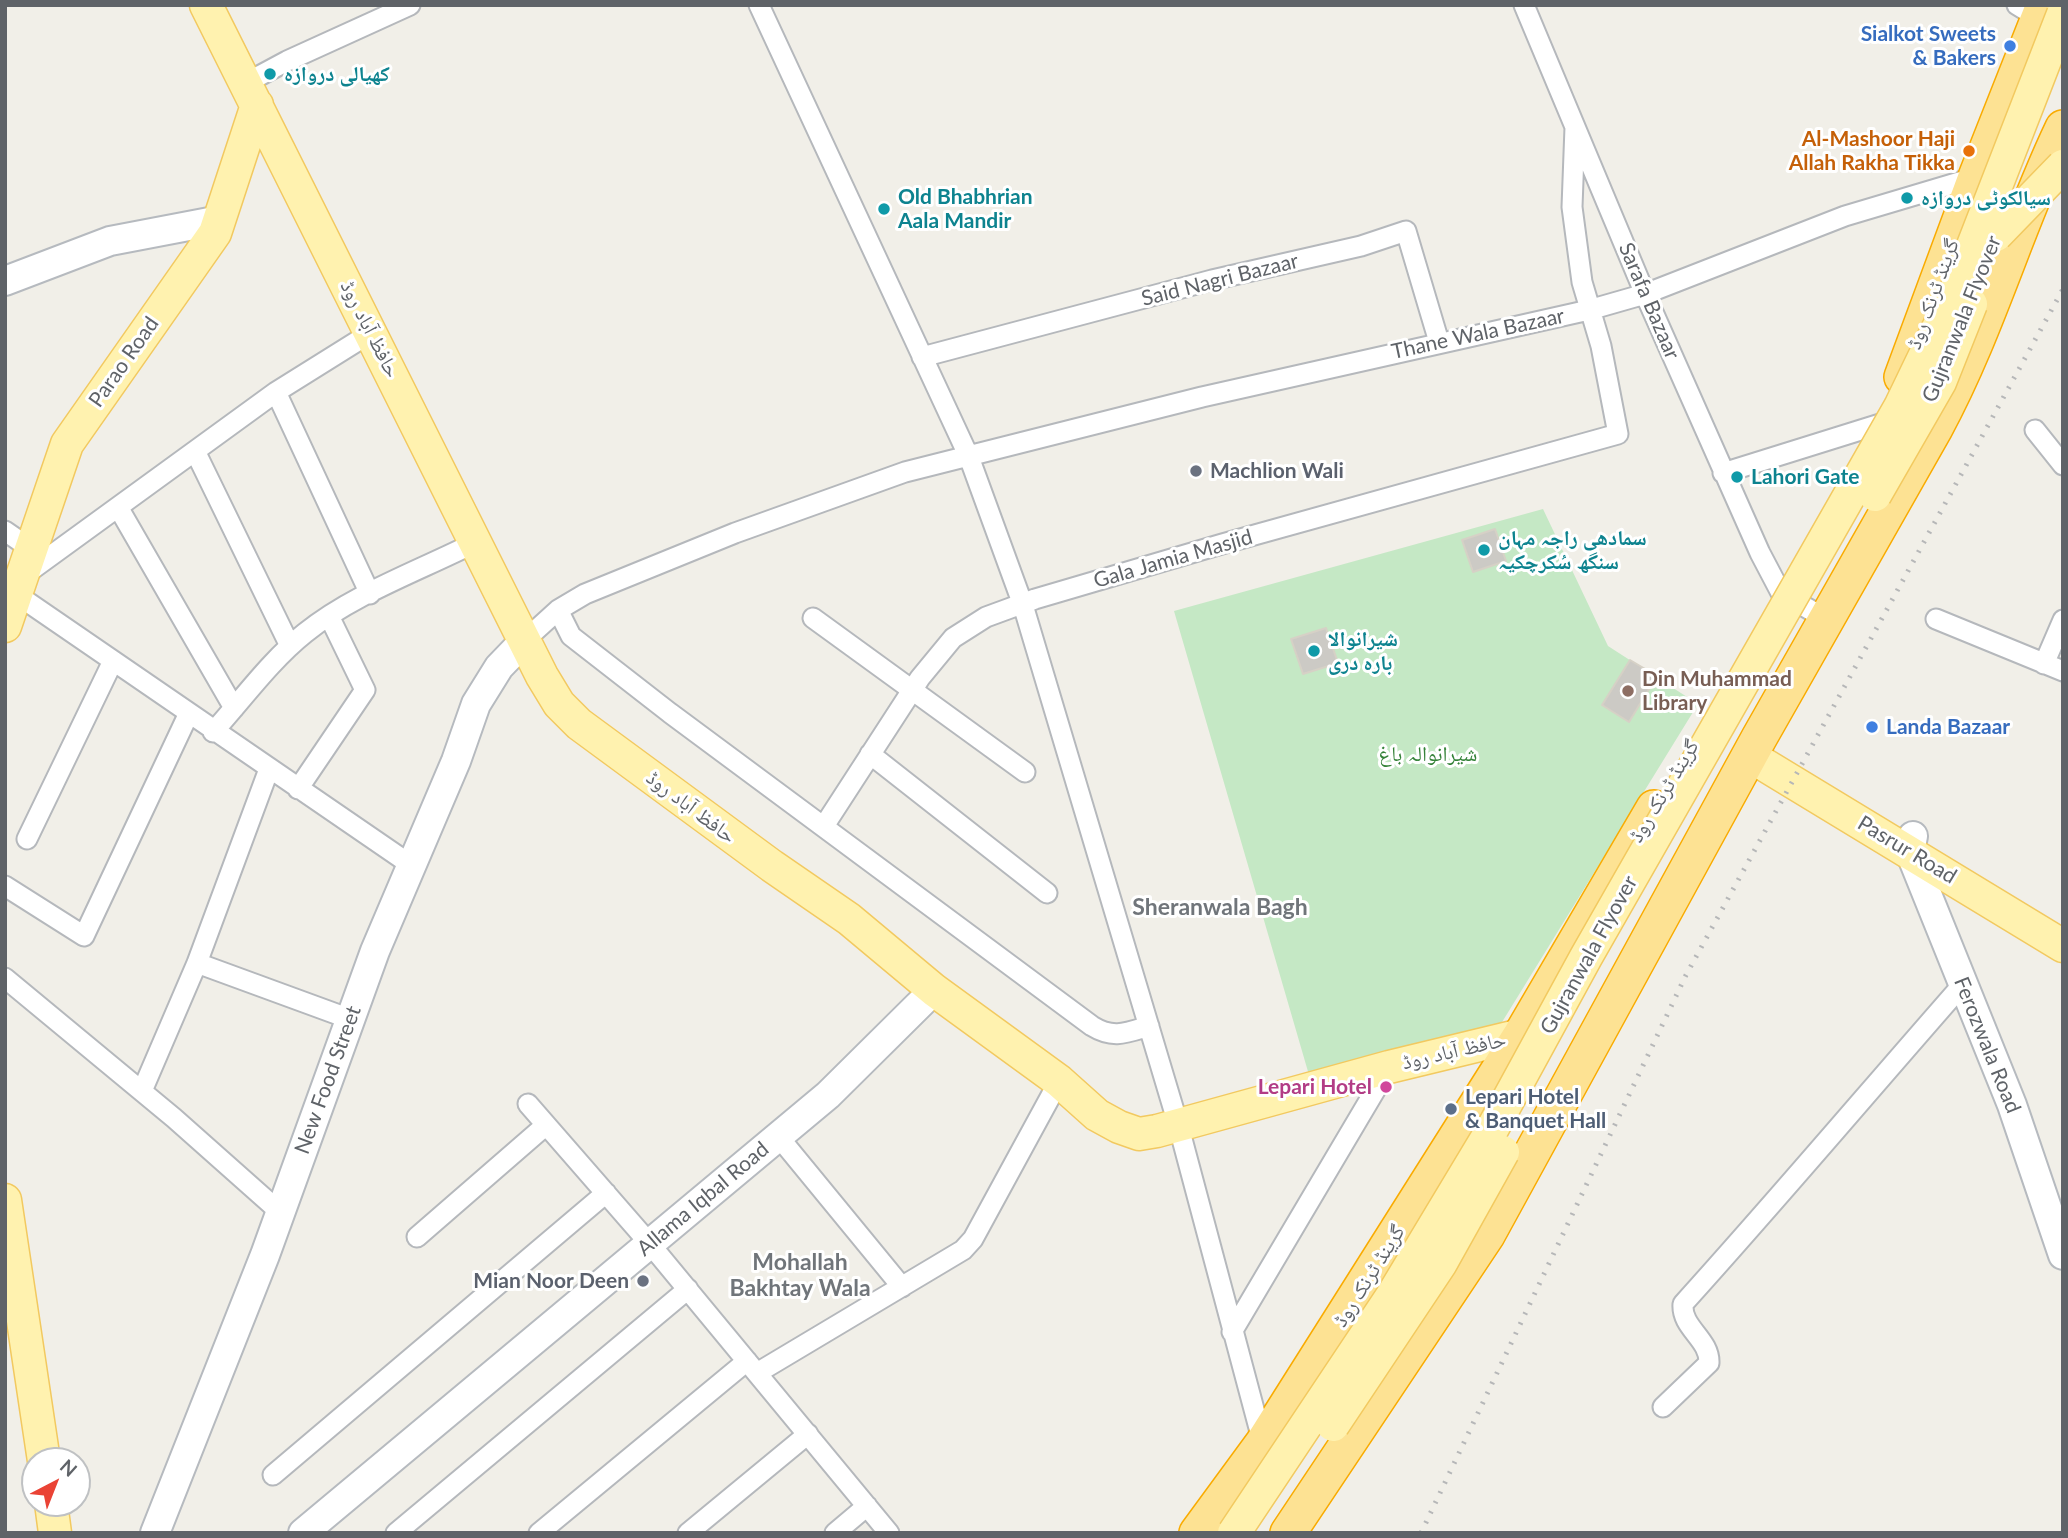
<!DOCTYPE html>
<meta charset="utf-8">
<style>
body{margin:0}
#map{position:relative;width:2068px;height:1538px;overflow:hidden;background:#f1efe8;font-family:Lato,sans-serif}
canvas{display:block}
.frame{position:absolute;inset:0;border:7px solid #5f6368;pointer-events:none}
.north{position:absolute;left:21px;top:1447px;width:70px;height:70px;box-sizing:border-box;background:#fff;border:2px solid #bfc1c3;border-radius:50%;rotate:42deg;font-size:19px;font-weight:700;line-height:28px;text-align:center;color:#5f6368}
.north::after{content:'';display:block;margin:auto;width:24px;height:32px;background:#ea4335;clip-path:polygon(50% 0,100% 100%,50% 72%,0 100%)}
</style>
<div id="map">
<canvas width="2068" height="1538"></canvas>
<div class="frame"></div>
<div class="north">N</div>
</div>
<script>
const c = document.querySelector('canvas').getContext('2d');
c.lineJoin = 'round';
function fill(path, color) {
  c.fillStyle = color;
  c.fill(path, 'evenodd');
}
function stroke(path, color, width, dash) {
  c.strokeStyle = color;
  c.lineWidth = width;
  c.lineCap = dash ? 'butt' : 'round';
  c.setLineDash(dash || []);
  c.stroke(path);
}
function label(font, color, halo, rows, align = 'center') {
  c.font = font + ' Lato,"Noto Naskh Arabic",sans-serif';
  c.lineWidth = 6;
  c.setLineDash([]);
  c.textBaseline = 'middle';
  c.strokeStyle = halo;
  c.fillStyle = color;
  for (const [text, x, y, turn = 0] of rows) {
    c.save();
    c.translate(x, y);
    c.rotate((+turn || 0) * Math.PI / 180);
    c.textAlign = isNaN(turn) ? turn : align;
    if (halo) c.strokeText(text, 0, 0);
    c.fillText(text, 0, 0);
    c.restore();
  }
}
const green = new Path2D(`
 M1543 509 1608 646 1698 704 1499 1027 1309 1075 1174 611Z`);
const building = new Path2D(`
 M1495 529 1506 561 1473 572 1462 540Z
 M1326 628 1338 663 1303 674 1291 639Z
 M1630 660 1657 676 1629 722 1602 705Z`);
const street = new Path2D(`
 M759 5 969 457 1023 605 1178 1124 1263 1443
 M1524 5 1645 294 1760 553 1781 593 1826 619
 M2017 5 2040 19
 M246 83 287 61 410 5
 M922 357 1212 280 1361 246 1406 231 1439 342
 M276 392 370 594
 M2035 430 2063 465
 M195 451 290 646
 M1723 473 1880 424
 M118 507 234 708
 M5 531 31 549
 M23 576 276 392 372 332
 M16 594 411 865
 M558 610 571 636 670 713 1092 1026C1113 1039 1126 1033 1149 1026
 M813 618 1025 772
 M1936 619 2063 671
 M525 640 558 610 585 594 735 533 905 472 1202 397 1589 310 1645 294 1845 216 1976 177
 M2044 664 2063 620
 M213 732C243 699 270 661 305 633 353 594 421 570 476 542
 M870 754 1047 893
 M298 789 365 690 329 616
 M824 826 920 678 953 638 986 617 1035 599 1222 544 1618 434 1601 346 1582 282 1572 207 1575 127
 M27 839 113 661
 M5 886 84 936 189 713
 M197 963 350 1019
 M5 978 174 1118 281 1213
 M142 1091 197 963 269 769
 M528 1104 650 1244 889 1533
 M778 1136 902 1287
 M417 1237 546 1125
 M1232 1332 1389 1067
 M757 1373 963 1250 973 1239 1059 1081
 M1663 1407 1709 1363C1710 1339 1681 1328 1683 1304 1778 1199 1869 1091 1963 984
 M273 1475 606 1193
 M396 1533 688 1289
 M539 1533 747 1361
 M688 1533 808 1434
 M835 1533 867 1506`);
const secondary = new Path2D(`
 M5 281 110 241 220 220
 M1913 836 1910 852 2012 1105 2063 1255
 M155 1533 265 1255 375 951 456 761 476 704 499 667 525 640
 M303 1533 828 1095 934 990`);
const primary = new Path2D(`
 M206 5 542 676 559 704 579 724 772 866 849 919 934 990 1059 1081 1097 1115 1119 1127 1139 1134 1157 1131 1389 1067 1521 1035
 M5 626 67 444 215 233 257 105
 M1750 756 2063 946
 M5 1200 44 1461
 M51 1503 55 1533`);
const highway = new Path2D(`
 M1902 377 1976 177 2044 5
 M1197 1533 1263 1443 1521 1035 1654 808
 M1288 1533 1487 1235 1759 738 1935 428C1987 332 2016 226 2063 128`);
const rail = new Path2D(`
 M1421 1533 1686 975 2063 289`);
const primaryBridge = new Path2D(`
 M1996 235 2063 166
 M1875 495 1940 382 1971 304
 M1333 1425 1441 1263 1503 1152
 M1234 1533 1392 1296 1490 1133 1586 957 1900 407 1953 297 2063 14`);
const markers = [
 [2010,46,7,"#3f7fe0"],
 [270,74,7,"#0f9aa8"],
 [1969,151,7,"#e8710a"],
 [1907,198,7,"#0f9aa8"],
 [884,209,7,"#0f9aa8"],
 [1196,471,7,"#6b7280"],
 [1737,477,7,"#0f9aa8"],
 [1484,550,7,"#0f9aa8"],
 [1314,651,7,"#0f9aa8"],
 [1628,691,7,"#8d6e63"],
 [1872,727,7,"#3f7fe0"],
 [1386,1087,7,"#d1479c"],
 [1451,1109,7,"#5c6f8a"],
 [643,1281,7,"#6b7280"]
];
const shopNames = [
 ["Sialkot Sweets",1996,34],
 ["& Bakers",1996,58],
 ["Landa Bazaar",1886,727,"left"]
];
const cultureNames = [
 ["کھیالی دروازہ",284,74],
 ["Old Bhabhrian",898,197],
 ["Aala Mandir",898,221],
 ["سیالکوٹی دروازہ",1921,198],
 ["Lahori Gate",1751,477],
 ["سمادھی راجہ مہان",1498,538],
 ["سنگھ سُکرچکیہ",1498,562],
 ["شیرانوالا",1328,639],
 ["بارہ دری",1328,663]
];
const foodNames = [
 ["Al-Mashoor Haji",1955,139],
 ["Allah Rakha Tikka",1955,163]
];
const streetNames = [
 ["Said Nagri Bazaar",1220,280,-14],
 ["گرینڈ ٹرنک روڈ",1933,294,-70],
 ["Sarafa Bazaar",1649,301,67],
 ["Gujranwala Flyover",1962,319,-68],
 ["حافظ آباد روڈ",370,329,63],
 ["Thane Wala Bazaar",1478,334,-12],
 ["Parao Road",124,362,-55],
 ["Gala Jamia Masjid",1173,559,-16],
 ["گرینڈ ٹرنک روڈ",1664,791,-59],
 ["حافظ آباد روڈ",691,807,37],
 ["Pasrur Road",1907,850,31],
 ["Gujranwala Flyover",1589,955,-61],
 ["Ferozwala Road",1987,1045,68],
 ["حافظ آباد روڈ",1454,1051,-13],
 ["New Food Street",328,1080,-70],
 ["Allama Iqbal Road",703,1199,-40],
 ["گرینڈ ٹرنک روڈ",1369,1276,-58]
];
const worshipNames = [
 ["Machlion Wali",1210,471],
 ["Mian Noor Deen",629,1281,"right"]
];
const educationNames = [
 ["Din Muhammad",1642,679],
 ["Library",1642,703]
];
const parkNames = [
 ["شیرانوالہ باغ",1428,754]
];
const hotelNames = [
 ["Lepari Hotel",1372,1087]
];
const serviceNames = [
 ["Lepari Hotel",1465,1097],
 ["& Banquet Hall",1465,1121]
];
const neighbourhoodNames = [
 ["Sheranwala Bagh",1220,908],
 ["Mohallah",800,1263],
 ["Bakhtay Wala",800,1289]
];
fill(green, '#c5e8c5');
fill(building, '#cccac5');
stroke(building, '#d6d1c6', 2);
stroke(street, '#b5b8bc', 23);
stroke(secondary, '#b6babf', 32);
stroke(primary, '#f2c960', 35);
stroke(highway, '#f9ab00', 38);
stroke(street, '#fff', 19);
stroke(secondary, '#fff', 28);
stroke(primary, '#fff2af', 32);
stroke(highway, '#fde293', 35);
stroke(rail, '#b6b7b8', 5, [2, 9]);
stroke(primaryBridge, '#f2c960', 35, []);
stroke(primaryBridge, '#fff2af', 32);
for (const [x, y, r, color] of markers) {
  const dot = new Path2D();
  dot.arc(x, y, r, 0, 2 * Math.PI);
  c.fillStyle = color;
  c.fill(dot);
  stroke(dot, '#fff', 2.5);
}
label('bold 21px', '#366cbe', '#fff', shopNames, 'right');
label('bold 21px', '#0d838f', '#fff', cultureNames, 'left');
label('bold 21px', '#c56008', '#fff', foodNames, 'right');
label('21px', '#5f6368', '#fff', streetNames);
label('bold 21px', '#5b616d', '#fff', worshipNames, 'left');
label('bold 21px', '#785e54', '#fff', educationNames, 'left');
label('21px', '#348238', '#fff', parkNames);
label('bold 21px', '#b23c85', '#fff', hotelNames, 'right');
label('bold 21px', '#4e5e75', '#fff', serviceNames, 'left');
label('bold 23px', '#70757a', '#fff', neighbourhoodNames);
</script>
